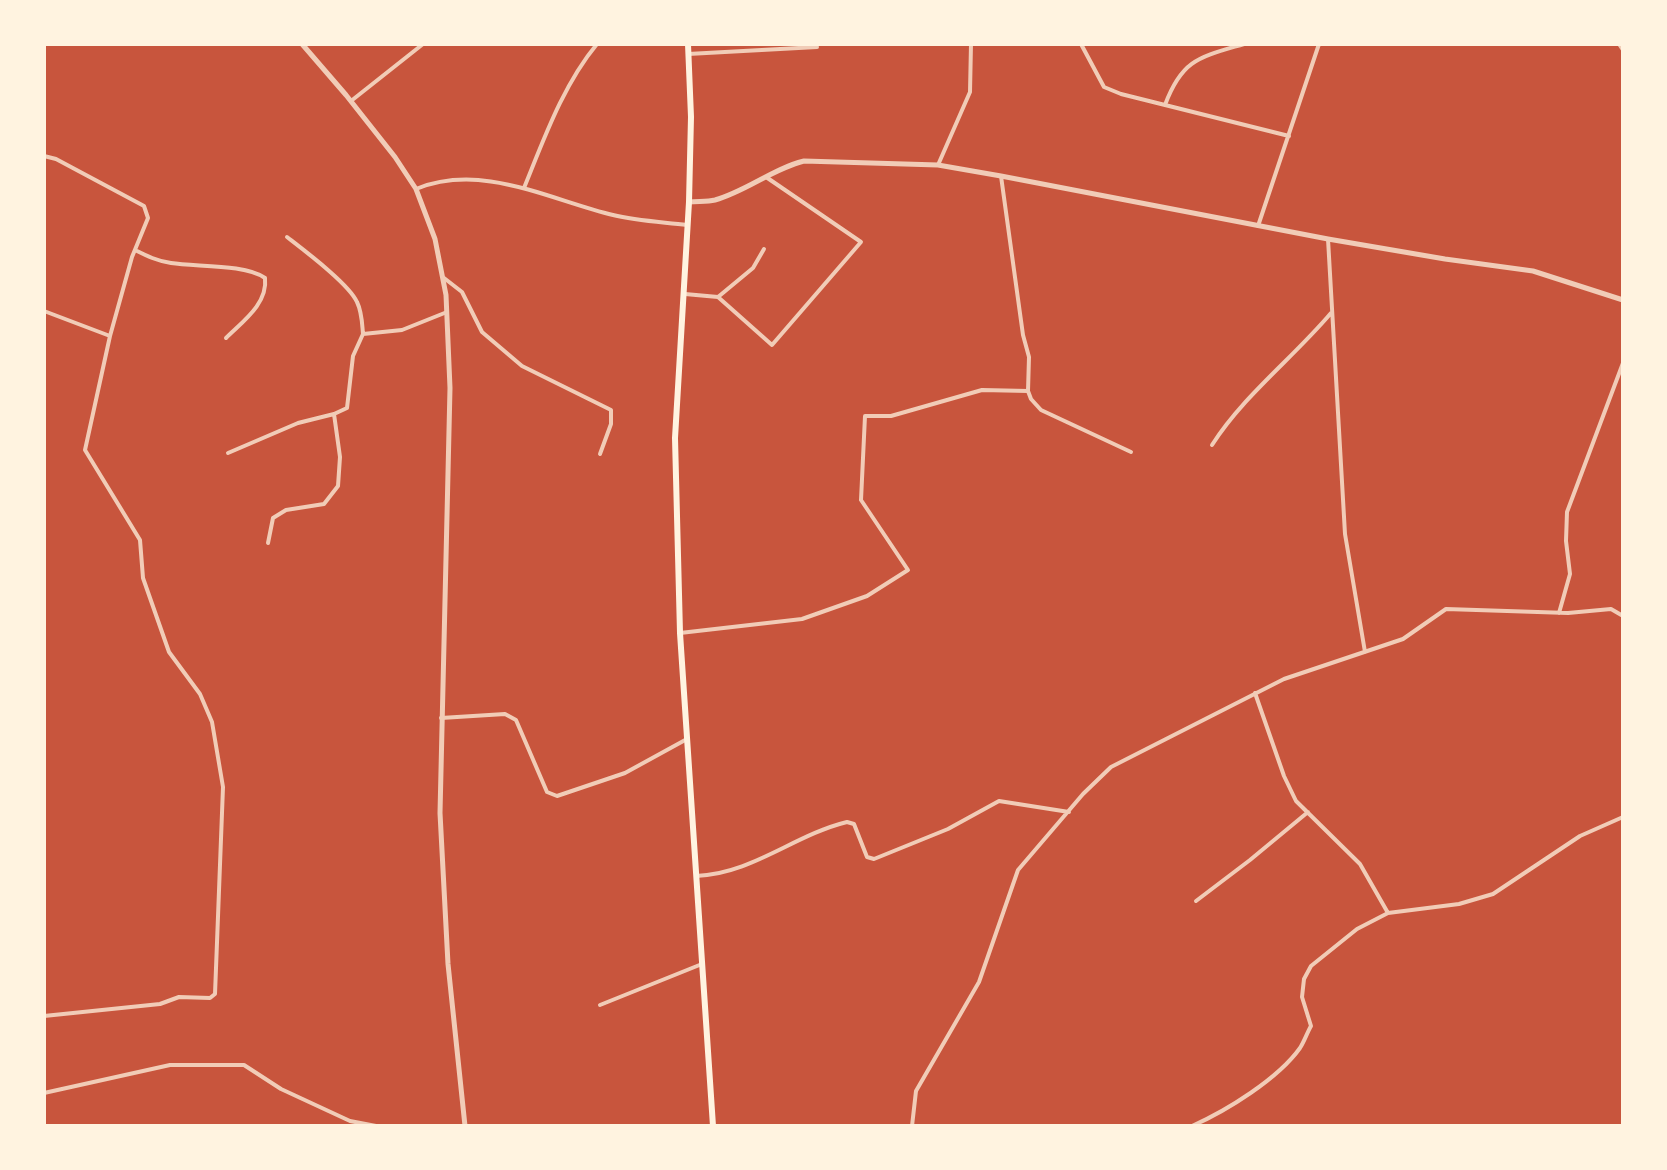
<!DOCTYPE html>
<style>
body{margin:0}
#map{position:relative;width:1667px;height:1170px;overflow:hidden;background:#c8553d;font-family:Jost,sans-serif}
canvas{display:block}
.frame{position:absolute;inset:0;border:46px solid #fff3e0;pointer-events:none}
</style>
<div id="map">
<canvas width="1667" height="1170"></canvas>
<div class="frame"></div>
</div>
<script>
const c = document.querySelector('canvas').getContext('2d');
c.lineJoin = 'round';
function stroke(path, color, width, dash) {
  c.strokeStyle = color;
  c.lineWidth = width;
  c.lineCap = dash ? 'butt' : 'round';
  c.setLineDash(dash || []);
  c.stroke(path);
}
const minor = new Path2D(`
 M1081 44 1104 87 1121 94 1289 136
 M1619 44 1623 50
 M688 54 817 47
 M351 101 423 44
 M1165 105C1182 59 1200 57 1244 44
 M44 156 56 159 144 206 148 218 132 257 110 336 85 450 140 540 143 578 169 652 200 694 212 722 223 787 215 994 210 998 179 997 160 1004 44 1016
 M938 165 970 92 971 44
 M524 188C544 139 563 85 597 44
 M416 189C482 162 550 200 613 215 637 221 663 222 687 225
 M1258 226 1319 44
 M287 237C305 251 349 284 357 302 362 312 362 323 363 334
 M1328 239 1345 534 1365 652
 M135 250C147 256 157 261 171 263 196 267 245 264 265 278 268 304 242 322 226 338
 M444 278 462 292 482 332 522 366 611 410V424L600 454
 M685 294 718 297 772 345 861 242 766 177
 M718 297 753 268 764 249
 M44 311 110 336
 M1028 391 1031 399 1041 410 1131 452
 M1212 445C1244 395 1293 358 1331 313
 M228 453 298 423 334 414
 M268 543 273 518 286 510 324 504 338 486 340 457 334 414 347 408 353 356 363 334 402 330 447 312
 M1559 613 1570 574 1566 541 1567 512 1623 363
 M680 633 802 619 867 596 908 570 861 500 865 416H891L982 390 1028 391 1029 357 1023 335 1001 176
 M1255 693 1284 776 1296 801 1360 864 1388 913
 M441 718 505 714 516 720 547 792 557 796 625 773 687 739
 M696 876C752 874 794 835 847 822L854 824 867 857 874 859 948 829 999 801 1069 812
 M1196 901 1250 860 1308 812
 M600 1005 702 964
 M44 1093 170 1065H244L281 1089 350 1121 376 1126
 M912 1126 916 1091 979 982 1018 870 1083 794 1111 767 1284 679 1403 639 1446 609 1568 613 1611 609 1623 616
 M1192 1126C1226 1111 1278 1079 1300 1048 1304 1042 1307 1033 1311 1026L1302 997 1304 979 1311 966 1357 929 1388 913 1459 904 1493 894 1580 836 1623 817`);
const tertiary = new Path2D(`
 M302 44 346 95 395 157 416 189 435 239 446 295 450 388 440 813 448 964 465 1126
 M689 202C698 201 707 202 715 200 747 191 772 169 804 161L938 165 1001 176 1328 239 1445 259 1533 271 1623 300`);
const secondary = new Path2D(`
 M688 44 691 117 689 202 675 438 680 633 713 1126`);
stroke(minor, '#f1ccb7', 4);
stroke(tertiary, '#f1ccb7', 5);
stroke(secondary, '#fff3e0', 6);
</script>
